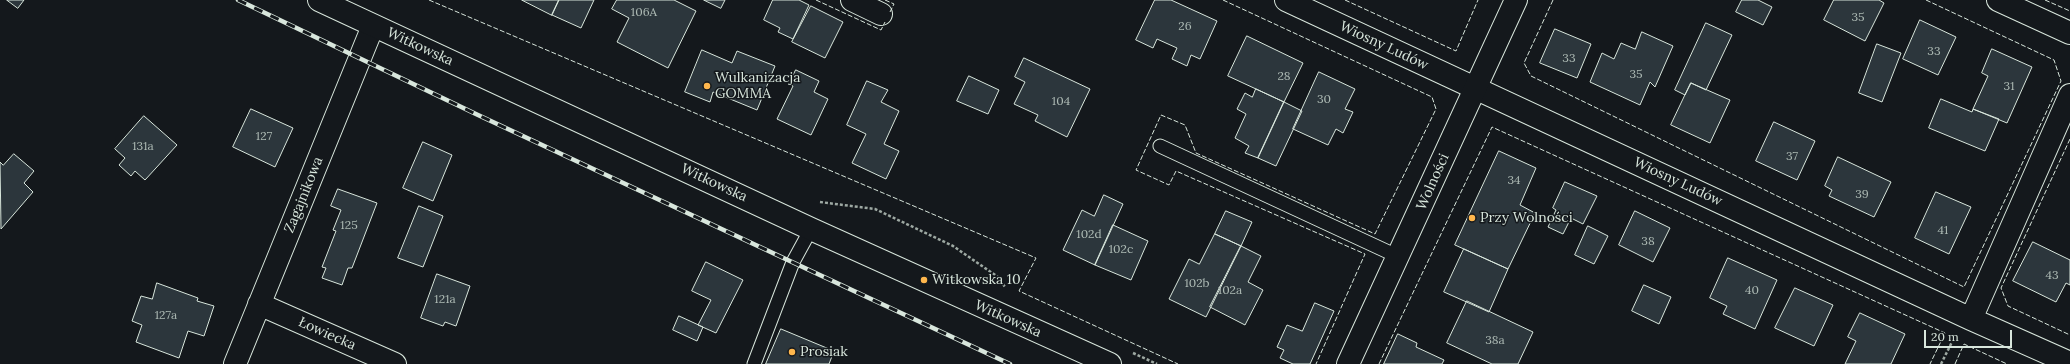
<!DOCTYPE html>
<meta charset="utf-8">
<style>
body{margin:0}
#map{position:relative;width:2070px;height:364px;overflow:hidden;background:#14181c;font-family:Lora,serif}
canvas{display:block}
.scale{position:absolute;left:1924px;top:330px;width:88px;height:18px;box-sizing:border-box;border:2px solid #d8e6dc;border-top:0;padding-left:5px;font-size:12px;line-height:14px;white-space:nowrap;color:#d8e6dc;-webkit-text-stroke:3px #14181c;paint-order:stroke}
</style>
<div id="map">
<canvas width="2070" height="364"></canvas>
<div class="scale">20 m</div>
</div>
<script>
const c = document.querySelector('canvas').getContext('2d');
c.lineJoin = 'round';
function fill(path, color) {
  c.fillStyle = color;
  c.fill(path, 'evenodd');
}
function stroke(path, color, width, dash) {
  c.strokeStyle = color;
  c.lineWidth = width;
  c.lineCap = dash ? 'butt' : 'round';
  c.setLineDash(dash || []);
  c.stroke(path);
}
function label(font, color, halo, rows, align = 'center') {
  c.font = font + ' Lora,serif';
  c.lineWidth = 3;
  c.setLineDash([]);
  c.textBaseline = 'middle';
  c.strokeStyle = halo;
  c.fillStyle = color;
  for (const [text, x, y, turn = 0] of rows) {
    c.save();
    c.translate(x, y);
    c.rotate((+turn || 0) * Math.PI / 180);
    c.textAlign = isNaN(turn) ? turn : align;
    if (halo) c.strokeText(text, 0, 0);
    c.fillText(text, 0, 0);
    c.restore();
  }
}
const building = new Path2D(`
 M7 0H24L18 8Z
 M522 0H559L552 15Z
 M559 0H594L581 28 552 15Z
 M617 0H674L696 11 668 68 617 42 629 18 612 9Z
 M704 0H725L721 8Z
 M773 0H799L809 5 793 39 778 32 780 28 764 20Z
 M1155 0H1171L1217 21 1200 59 1191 55 1187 66 1172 59 1177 48 1157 39 1153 48 1136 40Z
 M1742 0H1758L1772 7 1763 25 1736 12Z
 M1834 0H1879L1884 3 1865 41 1824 20Z
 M811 6 843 22 825 58 792 42Z
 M1920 20 1956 37 1938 75 1903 59Z
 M1706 23 1732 35 1706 90 1691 83 1685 95 1675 90Z
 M1555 29 1591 44 1577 78 1540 63Z
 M1642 32 1673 46 1655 87 1650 82 1640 105 1590 82 1602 53 1614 59 1621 43 1635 49Z
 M1247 36 1303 63 1284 102 1228 76Z
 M1877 44 1901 53 1882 102 1859 93Z
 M1992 49 2032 67 2007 123 1973 109 1988 76 1982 73Z
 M702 50 732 63 737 51 775 66 757 110 713 92 710 102 685 92Z
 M1024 58 1090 89 1067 137 1035 121 1038 115 1014 104 1025 82 1015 77Z
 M796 70 819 81 814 92 828 99 811 135 777 119 793 86 789 84Z
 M1319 72 1355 89 1345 109 1353 112 1343 133 1336 129 1328 145 1293 129Z
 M969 76 999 90 988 114 957 101Z
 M867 81 888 90 881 102 899 111 884 144 899 151 886 179 852 163 866 134 847 125Z
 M1691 83 1730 100 1710 143 1671 125Z
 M1256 89 1284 102 1258 158 1245 153 1249 146 1235 138 1246 114 1237 109 1245 93 1252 97Z
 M1941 99 1972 112 1973 109 1999 119 1985 151 1929 128Z
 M1284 102 1302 111 1276 166 1258 158Z
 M251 109 293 128 275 167 233 147Z
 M144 116 177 145 145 180 135 171 131 176 119 165 125 158 115 149Z
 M1774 122 1815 141 1797 180 1756 161Z
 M423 142 452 155 433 201 403 188Z
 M1499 151 1536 168 1520 205 1535 213 1508 269 1455 245Z
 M14 154 34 171 24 183 33 192 1 229 0 162 3 165Z
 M1838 157 1891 182 1874 217 1829 196 1832 190 1825 186Z
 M1565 182 1597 196 1583 224 1571 218 1563 234 1548 227 1556 210 1553 208Z
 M338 189 377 203 352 268H348L342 285 322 278 326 268 322 267 336 231 333 230 341 210 331 206Z
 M1936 192 1971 207 1949 254 1915 238Z
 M1104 195 1123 204 1095 265 1063 250 1082 210 1094 216Z
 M419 206 443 216 423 267 398 258Z
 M1226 211 1252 222 1241 246 1215 234Z
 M1635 211 1670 228 1653 262 1619 245Z
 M1113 225 1148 241 1131 280 1095 265Z
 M1588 226 1608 236 1594 264 1575 255Z
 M1215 234 1241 246 1206 317 1169 299 1189 259 1199 264Z
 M2033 242 2070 260V285L2066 283 2056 302 2013 281Z
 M1241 246 1261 256 1248 282 1263 290 1245 325 1210 307Z
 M1464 249 1508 269 1489 312 1444 292Z
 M1728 258 1777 280 1755 329 1723 314 1727 306 1710 298Z
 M706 262 743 280 716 333 698 325 711 300 692 291Z
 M437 274 470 286 456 326 445 322 443 326 421 318Z
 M157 283 198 298 197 301 214 306 204 336 188 331 179 358 136 342 142 325 132 321 141 296 152 299Z
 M1644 285 1671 297 1659 324 1632 311Z
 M1795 288 1833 305 1814 346 1775 328Z
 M1467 301 1533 332 1518 364H1492L1447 343Z
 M1315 303 1334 311 1310 364H1293L1280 358 1284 350 1277 347 1287 325 1302 331Z
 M1860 313 1905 334 1891 364H1845L1856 341 1848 337Z
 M679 316 703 327 697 341 673 330Z
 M781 329 834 351 829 364H766Z
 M1398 334 1417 343 1416 347 1444 360 1442 364H1384Z`);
const path = new Path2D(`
 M820 202 875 209 953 246 998 277 1005 287
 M1133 353 1157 364
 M1941 364 1953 340`);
const service = new Path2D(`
 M1160 146 1399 257
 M754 364 793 262 811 229`);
const minor = new Path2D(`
 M852 0 881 14
 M1286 0 1971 319 2070 363
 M1998 0 2070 33
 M259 304 395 364
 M1971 319 2070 95
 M235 364 373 26`);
const tertiary = new Path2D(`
 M319 0 811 229 1110 364
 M1348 364 1516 0`);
const rail = new Path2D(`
 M238 0 478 115 1010 364`);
const fence = new Path2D(`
 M429 0 1036 258 1019 291 1178 364
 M816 0 881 30 885 22
 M885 0 894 4 890 12
 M1223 0 1432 97 1436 109 1375 234 1196 153 1185 125 1161 115 1136 170 1169 185 1176 171 1365 254 1316 364
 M1345 0 1456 51 1478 0
 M1553 0 1524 63 1531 76 1964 287 2061 81 2054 60 1926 0
 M2045 0 2070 11
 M2070 139 2001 288 2008 306 2070 335
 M1379 364 1492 127 1945 333 1930 364
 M1955 364 1964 344 2007 364`);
const markers = [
 [707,86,4,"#ffb74d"],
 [1472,218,4,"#ffb74d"],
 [924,280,4,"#ffb74d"],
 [792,352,4,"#ffb74d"]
];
const numberNames = [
 ["106A",644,13],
 ["35",1858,18],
 ["26",1185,27],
 ["33",1934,52],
 ["33",1569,59],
 ["35",1636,75],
 ["28",1284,77],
 ["31",2009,87],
 ["30",1324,100],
 ["104",1061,102],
 ["127",264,137],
 ["131a",143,147],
 ["37",1792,157],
 ["34",1514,181],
 ["39",1862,195],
 ["125",349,226],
 ["41",1943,231],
 ["102d",1089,235],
 ["38",1648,242],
 ["102c",1121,250],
 ["43",2052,276],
 ["102b",1197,284],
 ["102a",1230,291],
 ["40",1752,291],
 ["121a",445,300],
 ["127a",166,316],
 ["38a",1495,341]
];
const streetNames = [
 ["Wiosny Ludów",1384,46,25],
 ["Witkowska",420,47,25],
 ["Wolności",1433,182,-66],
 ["Wiosny Ludów",1678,182,25],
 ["Witkowska",714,183,25],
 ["Zagajnikowa",304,195,-68],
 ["Witkowska",1008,319,24],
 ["Łowiecka",327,334,24]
];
const poiNames = [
 ["Wulkanizacja",715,78],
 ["GOMMA",715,94],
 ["Przy Wolności",1480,218],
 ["Witkowska 10",932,280],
 ["Prosiak",800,352]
];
fill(building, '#2c363c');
stroke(building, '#d8e6dc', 1);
stroke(service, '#d8e6dc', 15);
stroke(minor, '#d8e6dc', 24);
stroke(tertiary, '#d8e6dc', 24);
stroke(path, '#9da8a2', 2.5, [3, 2]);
stroke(service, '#14181c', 13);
stroke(minor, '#14181c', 22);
stroke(tertiary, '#14181c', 22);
stroke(rail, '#d8e6dc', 4.5);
stroke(rail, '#14181c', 3, [9]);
stroke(fence, '#d8e6dc', 1, [5, 2]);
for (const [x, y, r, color] of markers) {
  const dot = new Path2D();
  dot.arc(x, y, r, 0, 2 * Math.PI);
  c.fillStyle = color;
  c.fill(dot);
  stroke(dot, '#14181c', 1.5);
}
label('12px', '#adbab4', null, numberNames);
label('14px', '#d8e6dc', '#14181c', streetNames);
label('14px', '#d8e6dc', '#14181c', poiNames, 'left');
</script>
